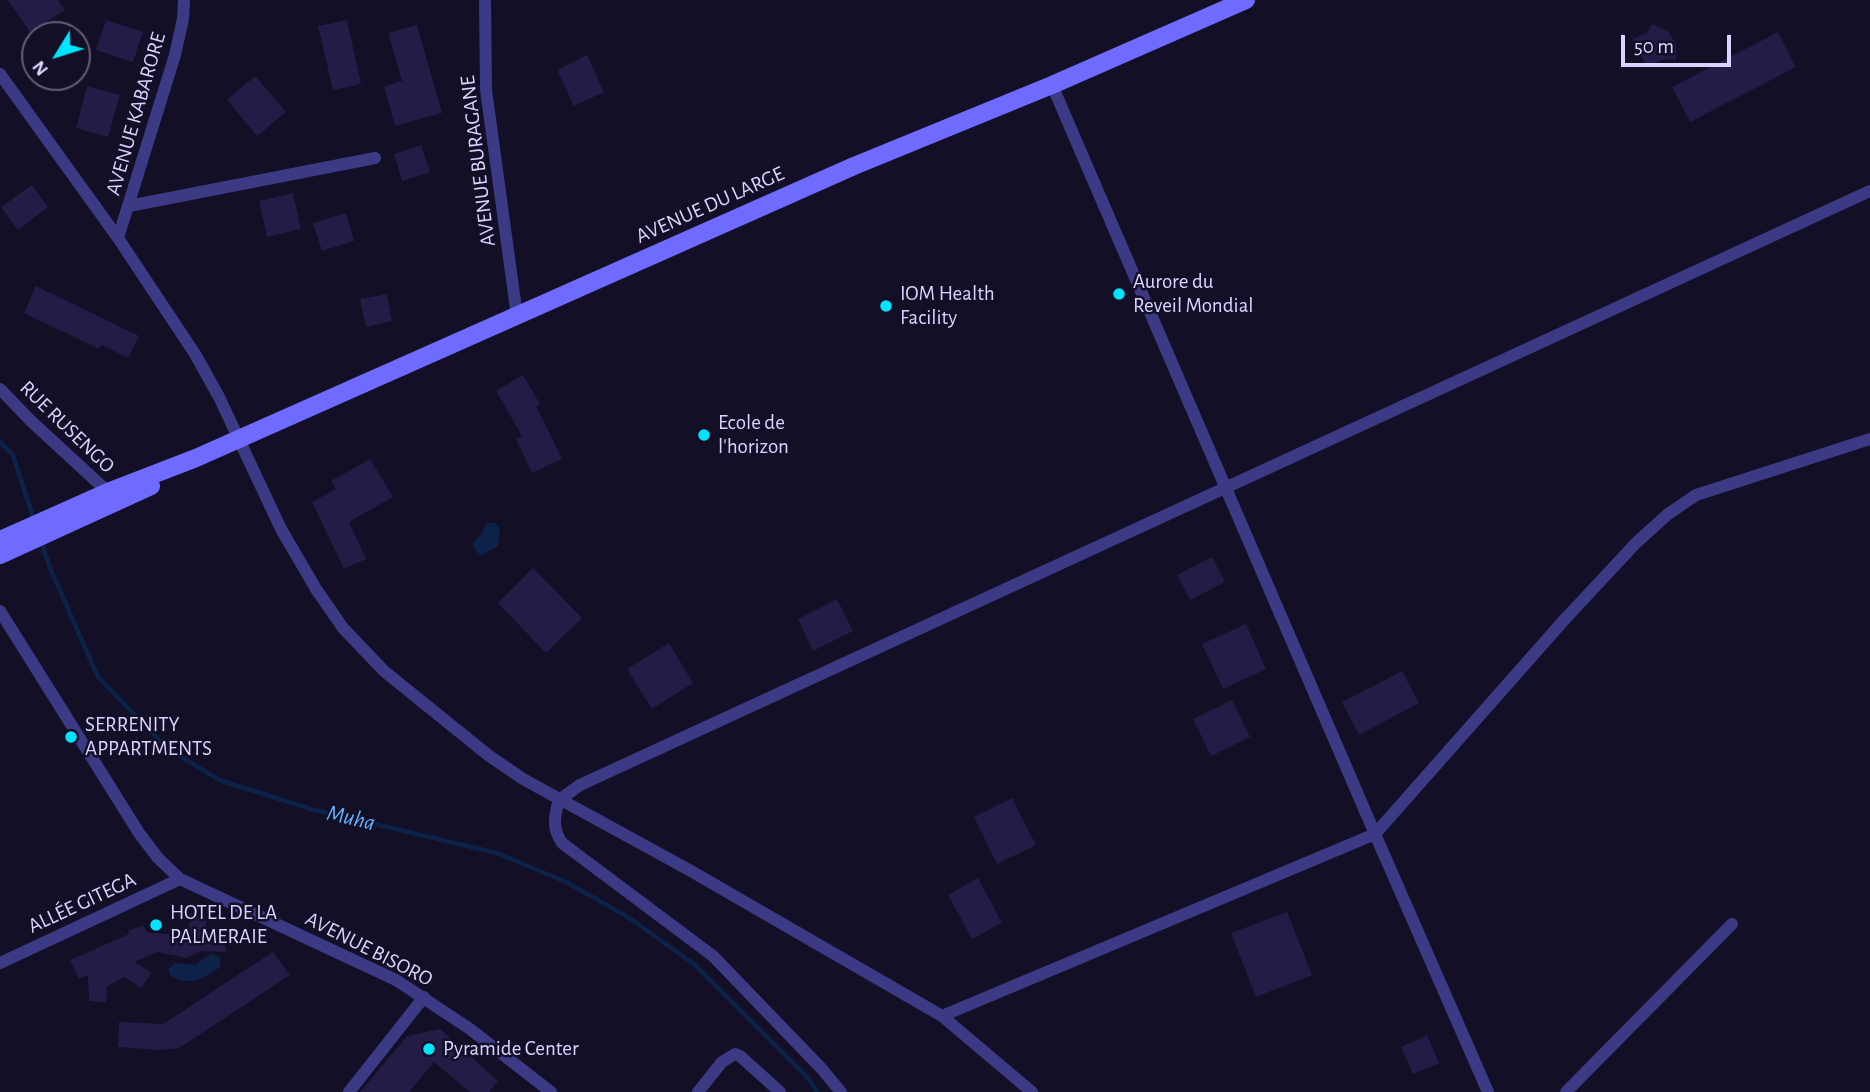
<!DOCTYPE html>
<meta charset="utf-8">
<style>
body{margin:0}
#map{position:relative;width:1870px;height:1092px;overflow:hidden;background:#130f26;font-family:"Alegreya Sans",sans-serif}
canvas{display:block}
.north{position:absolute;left:21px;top:21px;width:70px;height:70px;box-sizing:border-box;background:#130f26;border:2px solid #625e7d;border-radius:50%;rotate:232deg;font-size:19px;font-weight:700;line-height:28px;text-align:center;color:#d9d4ff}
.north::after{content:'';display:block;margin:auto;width:24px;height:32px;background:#00e5ff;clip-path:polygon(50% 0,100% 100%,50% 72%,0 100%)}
.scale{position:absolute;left:1621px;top:35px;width:110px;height:32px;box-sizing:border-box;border:4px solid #d9d4ff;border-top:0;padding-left:9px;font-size:21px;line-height:24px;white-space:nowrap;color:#d9d4ff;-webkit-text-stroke:5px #130f26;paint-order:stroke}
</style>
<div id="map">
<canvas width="1870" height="1092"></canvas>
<div class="north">N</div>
<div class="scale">50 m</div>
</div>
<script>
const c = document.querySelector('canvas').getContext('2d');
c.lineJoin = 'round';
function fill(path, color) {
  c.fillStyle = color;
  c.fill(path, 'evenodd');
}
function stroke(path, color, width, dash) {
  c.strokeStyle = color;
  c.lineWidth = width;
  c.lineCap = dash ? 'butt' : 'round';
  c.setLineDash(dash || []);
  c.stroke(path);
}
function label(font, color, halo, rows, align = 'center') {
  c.font = font + ' "Alegreya Sans",sans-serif';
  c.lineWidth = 5;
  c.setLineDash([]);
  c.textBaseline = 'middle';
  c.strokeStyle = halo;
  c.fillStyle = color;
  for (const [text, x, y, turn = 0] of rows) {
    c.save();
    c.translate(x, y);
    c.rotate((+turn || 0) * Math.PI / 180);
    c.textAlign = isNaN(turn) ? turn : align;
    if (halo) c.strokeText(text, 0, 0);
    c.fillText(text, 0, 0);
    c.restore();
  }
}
const water = new Path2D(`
 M486 523H495L500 528 498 546 481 556 473 547 474 541 482 534Z
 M211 953 220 958V967C205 979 186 988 169 974V968L175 963 196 965Z`);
const stream = new Path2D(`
 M0 442 13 455 34 520
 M41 541 50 568 98 677 167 748 219 780 311 809 497 853 566 882 628 917 694 964 808 1078 817 1092`);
const building = new Path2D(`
 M8 0H58L65 10 30 32Z
 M106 20 143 32 133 62 96 50Z
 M347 20 361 84 333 90 318 26Z
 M1652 24 1668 31 1676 44V60L1664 59 1647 67 1633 39 1647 33Z
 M417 25 442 113 395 126 384 86 402 81 388 33Z
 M1778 32 1796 67 1690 122 1672 87Z
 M587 55 604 92 574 106 557 70Z
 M255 76 286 112 257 136 227 100Z
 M87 86 120 95 108 137 76 128Z
 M421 145 430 172 402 181 394 154Z
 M32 185 48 207 18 230 1 207Z
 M293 193 301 229 267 237 259 201Z
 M346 213 354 241 322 251 313 223Z
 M36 286 139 336 128 358 102 345 99 349 24 313Z
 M387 294 392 321 366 327 360 299Z
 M523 375 540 404 536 406 562 459 532 473 516 439 522 436 496 391Z
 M370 459 393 497 349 522 366 559 344 569 312 502 336 489 331 481Z
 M1212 557 1225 582 1190 600 1177 575Z
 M533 568 582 618 546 653 498 603Z
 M837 599 853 631 813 651 798 619Z
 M1246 624 1266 669 1223 689 1202 644Z
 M669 643 693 683 652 709 627 669Z
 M1402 671 1419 703 1359 735 1342 702Z
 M1232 700 1250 737 1211 756 1193 719Z
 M1012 798 1036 845 997 864 974 817Z
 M978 878 1002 923 972 939 948 895Z
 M1287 912 1312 975 1256 997 1231 933Z
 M190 913 205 916 207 932 225 936 226 952 201 951 187 958 157 952 135 962 152 973 141 988 125 977 107 986 106 1002 89 1001 88 975 79 979 70 960 129 934 128 931 143 925 147 932 177 935 189 927Z
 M273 952 290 975 179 1048 160 1050 118 1047 119 1022 163 1024Z
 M440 1029 498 1081 489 1092H470L434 1062 409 1092H360L407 1036Z
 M1427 1035 1439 1063 1413 1074 1401 1047Z`);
const minor = new Path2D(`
 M485 0 486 90 517 316
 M0 74 118 238 195 354 219 397 281 529 316 589 343 628 384 671 488 755 523 779 691 871 942 1016 1032 1092
 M1052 85 1375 834 1488 1092
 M129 206 375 158
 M118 238 175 55 183 19 184 0
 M0 389 31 421 108 492
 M0 611 139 833 158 858 180 879 396 980 470 1029 551 1092
 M0 963 180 879
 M942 1016 1375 834 1565 619 1636 543 1668 514 1696 495 1870 439
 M349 1092 424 997
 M698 1092 722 1062 735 1054 740 1056 780 1092
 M841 1092 821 1068 713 956 562 843C552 828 554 817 559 800L580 785 1870 191
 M1566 1092 1732 924`);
const secondary = new Path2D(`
 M0 540 108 492 196 458 854 166 1052 85 1246 0
 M0 555 151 486`);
const markers = [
 [1119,294,7,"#00e5ff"],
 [886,306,7,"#00e5ff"],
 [704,435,7,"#00e5ff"],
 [71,737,7,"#00e5ff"],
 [156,925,7,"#00e5ff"],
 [429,1049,7,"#00e5ff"]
];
const streetNames = [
 ["AVENUE KABARORE",136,114,-74],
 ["AVENUE BURAGANE",478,161,-97],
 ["AVENUE DU LARGE",710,205,-24],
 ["RUE RUSENGO",67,427,44],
 ["ALLÉE GITEGA",82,903,-25],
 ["AVENUE BISORO",369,949,27]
];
const poiNames = [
 ["Aurore du",1133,282],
 ["Reveil Mondial",1133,306],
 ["IOM Health",900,294],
 ["Facility",900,318],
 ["Ecole de",718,423],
 ["l'horizon",718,447],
 ["SERRENITY",85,725],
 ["APPARTMENTS",85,749],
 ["HOTEL DE LA",170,913],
 ["PALMERAIE",170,937],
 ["Pyramide Center",443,1049]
];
const waterNames = [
 ["Muha",351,818,13]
];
fill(water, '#0c2248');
stroke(stream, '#0c2248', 4.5);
fill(building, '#241b47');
stroke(minor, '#3d3a85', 12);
stroke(secondary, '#6f6bff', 18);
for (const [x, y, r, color] of markers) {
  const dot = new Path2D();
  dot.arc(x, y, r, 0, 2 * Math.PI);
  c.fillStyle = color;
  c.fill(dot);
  stroke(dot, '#130f26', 2.5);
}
label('21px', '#d9d4ff', '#130f26', streetNames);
label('21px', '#d9d4ff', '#130f26', poiNames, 'left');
label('italic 23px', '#62b6ff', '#130f26', waterNames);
</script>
